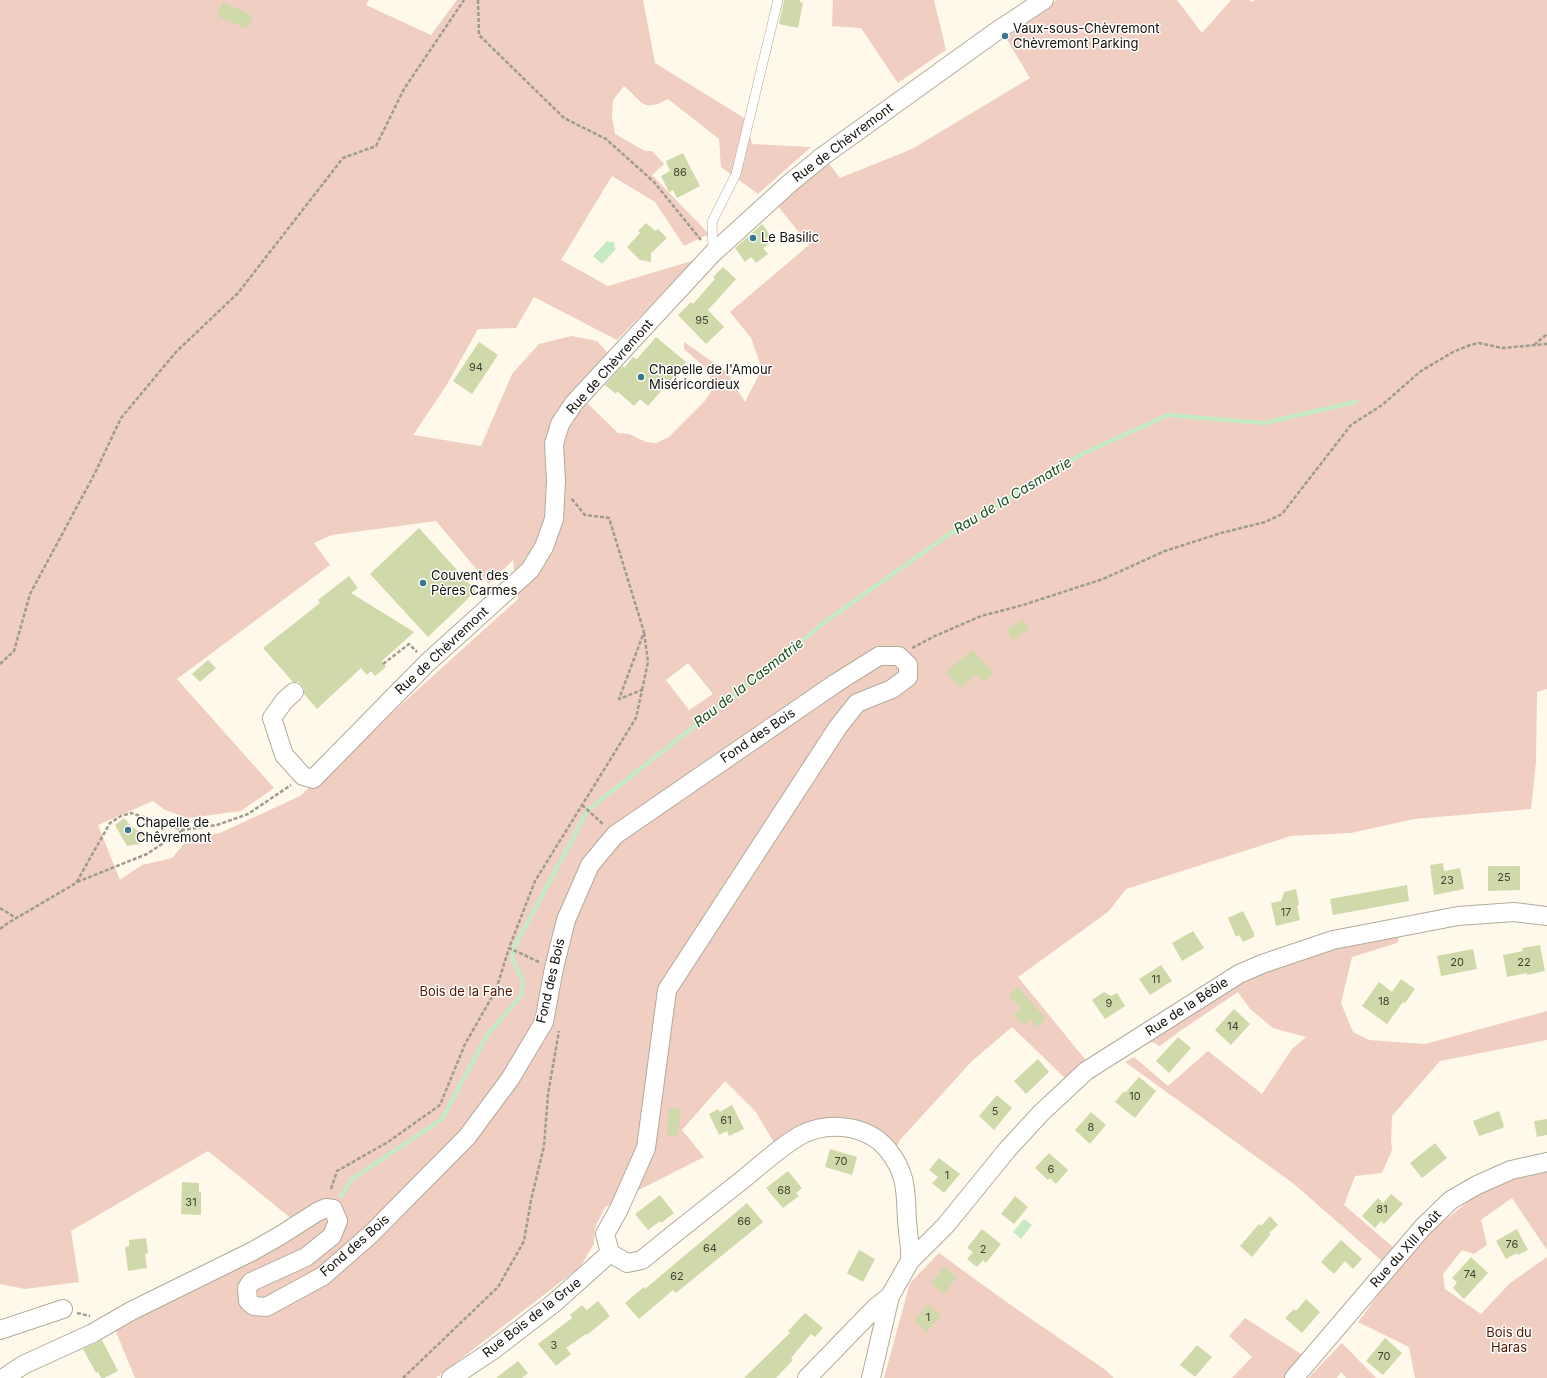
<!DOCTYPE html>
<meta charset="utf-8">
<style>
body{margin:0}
canvas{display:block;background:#fef9eb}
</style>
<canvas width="1547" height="1378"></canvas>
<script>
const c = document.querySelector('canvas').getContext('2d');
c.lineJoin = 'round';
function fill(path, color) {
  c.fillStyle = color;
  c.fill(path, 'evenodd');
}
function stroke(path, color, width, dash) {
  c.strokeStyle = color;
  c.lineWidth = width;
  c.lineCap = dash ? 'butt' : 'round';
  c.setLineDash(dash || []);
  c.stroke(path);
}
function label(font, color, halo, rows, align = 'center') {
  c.font = font + ' Inter,sans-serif';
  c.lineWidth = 3;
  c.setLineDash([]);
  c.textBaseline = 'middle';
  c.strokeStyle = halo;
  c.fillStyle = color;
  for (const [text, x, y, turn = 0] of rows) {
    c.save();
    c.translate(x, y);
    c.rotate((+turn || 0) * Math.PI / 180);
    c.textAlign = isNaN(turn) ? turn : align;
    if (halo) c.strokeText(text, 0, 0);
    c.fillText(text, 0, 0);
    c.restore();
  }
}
const green = new Path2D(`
 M0 0H369L366 5 431 35 457 0H643L655 63 746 119 752 144 811 147 758 194 721 167 719 139 668 99C642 113 643 102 624 86L613 100 612 117 615 134 645 151H652L664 164 652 175 709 234 684 246 655 202 612 176 561 260 608 286 695 260 617 340 534 297 516 328 478 329 446 386 413 435 481 446 512 374 539 344 571 336 597 341 616 362 584 400 618 433 629 434 646 442 656 443 669 437 704 402 713 388 708 370 684 349V342L727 372 745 402 762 369 751 338 730 312 809 245 777 205 827 161 840 178 912 149 1030 78 1006 38 1057 0H1177L1202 33 1231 0H1249L1253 2 1255 0H1547V689L1537 692 1536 762 1531 809 1414 819 1351 833 1291 836 1126 889 1108 912 1018 977 1088 1063 1065 1078 1012 1027 972 1061 900 1140 897 1146 879 1130 858 1122 776 1143 773 1141 756 1112 725 1081 682 1130 704 1157 605 1207 595 1228 594 1244 580 1267 436 1378H135L112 1322 298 1224 208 1151 71 1231 79 1282 25 1289 0 1284ZM436 521 489 584 513 560 518 599 300 796 220 833 188 839 172 858 142 865 120 880 98 825 153 801 165 810 188 818 241 811 274 788 177 679 330 565 314 543 332 535ZM688 663 713 694 689 710 666 680Z
 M833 0H934L946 50 898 83 861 28 832 26Z
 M1401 932 1397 943 1352 957 1341 1003 1353 1032 1369 1040 1425 1044 1547 1011V1040L1440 1061 1392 1116 1391 1141 1392 1150 1382 1173 1355 1176 1344 1205 1394 1248 1382 1261 1294 1184 1125 1062 1134 1057 1168 1086 1208 1051 1262 1094 1292 1049 1306 1037 1273 1028 1250 1009 1238 992 1180 1031 1160 1046 1150 1041 1222 995 1253 973 1363 941Z
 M1547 1170V1250L1512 1198 1481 1220 1487 1245 1474 1254 1462 1250 1443 1274 1445 1289 1481 1314 1509 1284 1547 1257V1378H1415L1409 1347 1358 1322 1419 1241 1489 1185Z
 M939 1253 1005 1301 1104 1369 1114 1378H884L910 1283Z
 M1245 1318 1304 1356 1286 1378H1232L1252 1357 1229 1336Z
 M1342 1343 1376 1378H1346L1341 1372 1337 1378H1308Z`);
const water = new Path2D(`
 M607 241 609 242H614L615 244 614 247 616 249 602 264 593 256Z
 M1024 1219 1032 1225 1021 1239 1013 1232Z`);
const stream = new Path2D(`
 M341 1196 352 1179 442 1119 487 1035 521 996 523 980 512 959 515 946 588 810 682 736 729 700 830 618 951 533 1082 454 1168 415 1264 423 1355 402`);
const building = new Path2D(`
 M784 0H800V2L803 3 798 28 779 24Z
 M223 2 253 16 247 29 217 16Z
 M683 153 700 186 677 198 673 190 669 192 661 176 670 171 666 161Z
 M646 223 655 231 658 229 667 238 651 253V262L640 260 627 247 640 233 638 231Z
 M762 224 774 240 763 248 768 254 756 263 751 257 745 262 735 248Z
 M723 267 736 279 708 310 724 327 706 344 678 315 691 302 693 304 715 279 713 277Z
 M656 337 686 362 648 406 640 399 634 406 617 391 616 394 605 385 622 366 624 368 633 357 637 359Z
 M479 342 498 355 472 394 453 381Z
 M419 528 476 591 428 637 370 574Z
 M349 576 358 588 351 593 414 632 382 661 386 667 375 676 371 671 367 675 361 668 317 709 304 694V689L302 685 298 682H293L263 648 320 603 318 600Z
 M1023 620 1029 629 1012 640 1006 630Z
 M972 650 994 674 983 682 977 674 960 688 946 672Z
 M208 660 216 668 200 682 192 674Z
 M124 818 132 827 142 833 139 844 127 846 115 825Z
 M1443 863 1444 871 1460 868 1464 889 1434 895 1430 865Z
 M1488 866H1520V890L1488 891Z
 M1407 885 1409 901 1333 915 1330 899Z
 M1296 889 1299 905 1297 906 1300 920 1276 926 1271 903 1281 901 1284 892Z
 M1243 911 1254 933V937L1243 942 1239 935 1236 937 1228 918Z
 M1193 931 1204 948 1182 961 1172 943Z
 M1540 945 1545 971 1527 975V973L1507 977 1503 955 1523 951 1522 948Z
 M1473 949 1477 969 1441 976 1437 956Z
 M1161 965 1172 981 1150 995 1139 979Z
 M1401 979 1415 989 1405 1003 1403 1002 1387 1024 1362 1006 1379 982 1392 992Z
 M1018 987 1046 1019 1037 1027 1030 1020 1024 1025 1014 1015 1021 1008 1009 995Z
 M1104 992 1111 996 1117 993 1125 1006 1105 1019 1092 1000Z
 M1234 1009 1250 1024 1231 1045 1215 1030Z
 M1178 1037 1191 1048 1169 1073 1156 1061Z
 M1038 1059 1049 1072 1026 1094 1014 1081Z
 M1139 1077 1156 1091 1135 1118 1115 1102 1124 1091 1125 1093Z
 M997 1095 1012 1108 994 1130 979 1116Z
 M732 1105 744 1129 729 1136 727 1131 719 1135 709 1114 718 1109 720 1112Z
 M669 1108 681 1109 678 1136 667 1135Z
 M1499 1111 1504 1126 1503 1128 1479 1136 1473 1121Z
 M1091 1112 1106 1125 1090 1144 1075 1130Z
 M1547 1119V1135L1537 1137 1534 1121Z
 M1435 1143 1447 1158 1422 1178 1410 1163Z
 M830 1149 857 1157 852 1175 825 1167Z
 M1049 1153 1068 1170 1056 1184 1050 1178 1048 1180 1035 1168Z
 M939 1158 960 1174 944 1193 932 1183 938 1177 929 1170Z
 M788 1171 802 1188 796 1193 799 1196 783 1208 766 1188Z
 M182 1182 199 1183V1192H201V1215L181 1214Z
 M1391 1194 1403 1204 1384 1224 1381 1221 1375 1228 1362 1216 1378 1198 1383 1203Z
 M660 1195 674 1213 661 1223 660 1221 648 1230 635 1214Z
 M1015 1196 1028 1207 1014 1224 1001 1214Z
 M747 1203 763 1222 676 1293 673 1290 639 1319 625 1303 644 1287 645 1289Z
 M1270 1216 1278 1225 1269 1233 1271 1234 1252 1257 1240 1246 1259 1224 1261 1226Z
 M982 1229 1001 1244 986 1263 983 1260 977 1267 967 1259 973 1252 967 1248Z
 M1517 1229 1528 1250 1518 1255 1517 1253 1506 1259 1496 1241Z
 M146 1238 148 1253 145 1254 147 1268 128 1271 125 1247 129 1246V1240Z
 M1341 1240 1362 1259 1353 1269 1345 1261 1334 1274 1321 1262Z
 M859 1250 875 1259 863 1282 847 1273Z
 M1471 1257 1488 1273 1464 1299 1453 1288 1457 1282 1452 1278Z
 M944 1267 957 1277 944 1294 931 1283Z
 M1306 1299 1320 1312 1302 1333 1285 1318 1294 1309 1296 1311Z
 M598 1301 610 1316 587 1335 586 1334 566 1348 571 1354 556 1366 538 1344 572 1318 570 1315 582 1305 587 1310Z
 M928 1304 941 1315 927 1332 914 1321Z
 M805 1313 823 1328 815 1337 811 1334 791 1358 793 1360 776 1378H744L790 1333 788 1331Z
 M1385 1338 1402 1353 1383 1375 1366 1361Z
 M102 1340 118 1371 104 1378H101L98 1372 96 1373 83 1349Z
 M1197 1345 1212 1357 1195 1377 1180 1365Z
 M518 1361 528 1373 522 1378H496Z`);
const path = new Path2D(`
 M478 0 479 35 564 118 606 139 654 182 701 240
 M1534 345 1547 334
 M912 648 935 636 981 616 1023 605 1103 579 1165 551 1221 533 1265 522 1282 514 1351 425 1382 405 1421 371 1453 352 1470 345 1479 343 1502 348 1547 344
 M0 664 14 651 30 594 95 473 121 418 176 352 238 293 343 158 376 146 404 89 464 0
 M383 664 409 644 417 652
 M642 690 648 662 644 632
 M582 805 604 825
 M77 882 147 854 183 830
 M0 908 16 918
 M0 929 8 923 76 883 110 823 121 816 131 813 183 830 217 825 248 814 291 785
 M539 962 509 948 535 881 636 718 642 690 619 699 644 632 609 518 585 515 571 498
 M331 1189 337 1171 388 1142 440 1105 465 1044 496 990 509 948
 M77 1313 90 1316
 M403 1378 498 1287 524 1241 531 1200 544 1146 548 1094 559 1031`);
const service = new Path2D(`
 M713 252 712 222 736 174 778 0`);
const minor = new Path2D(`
 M294 692 284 701 272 718 284 755 303 776 313 779 427 663 530 570 544 547 554 519 556 481 554 444 560 424 574 403 713 253 790 183 823 156 994 33 1044 0
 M0 1330 63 1309
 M4 1378 23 1365 93 1333 131 1311 253 1251 281 1235 317 1212 326 1208 333 1209 338 1221 332 1236 306 1257 251 1282 247 1288 248 1301 254 1306 266 1307 323 1276 371 1234 467 1137 510 1079 544 1022 554 968 566 920 590 865 615 835 836 683 879 656H899L908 665V677L892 689 857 703 838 727 667 990 646 1148 619 1209 605 1234 610 1253 627 1263 642 1260C676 1232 712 1204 746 1177 763 1163 786 1142 805 1133 832 1121 869 1126 888 1150 911 1179 904 1199 908 1231 909 1244 911 1248 910 1261
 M451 1378 493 1350 554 1303 610 1253
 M807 1378 876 1307 890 1296
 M871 1378 890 1296 910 1261 946 1225 1007 1150 1041 1113 1086 1071 1239 974 1262 964 1333 940 1458 916 1514 912 1547 916
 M1294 1378 1423 1227 1451 1200 1477 1185 1511 1170 1547 1162`);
const markers = [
 [1005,36,4,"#38788c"],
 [753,238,4,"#38788c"],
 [641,377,4,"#38788c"],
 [423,583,4,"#38788c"],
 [128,830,4,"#38788c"]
];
const numberNames = [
 ["86",680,173],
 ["95",702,321],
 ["94",476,368],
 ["25",1504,878],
 ["23",1447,881],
 ["17",1286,913],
 ["20",1457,963],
 ["22",1524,963],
 ["11",1156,980],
 ["18",1384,1002],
 ["9",1109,1004],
 ["14",1233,1027],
 ["10",1135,1097],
 ["5",995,1112],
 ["61",726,1121],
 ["8",1091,1128],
 ["70",841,1162],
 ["6",1051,1170],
 ["1",947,1176],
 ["68",784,1191],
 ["31",191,1203],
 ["81",1382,1210],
 ["66",744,1222],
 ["76",1512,1245],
 ["64",710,1249],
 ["2",983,1250],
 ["74",1470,1275],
 ["62",677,1277],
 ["1",928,1318],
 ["3",554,1346],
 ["70",1384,1357]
];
const poiNames = [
 ["Vaux-sous-Chèvremont",1013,29],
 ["Chèvremont Parking",1013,44],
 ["Le Basilic",761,238],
 ["Chapelle de l'Amour",649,370],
 ["Miséricordieux",649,385],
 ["Couvent des",431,576],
 ["Pères Carmes",431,591],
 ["Chapelle de",136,823],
 ["Chêvremont",136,838]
];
const streetNames = [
 ["Rue de Chèvremont",843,143,-37],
 ["Rue de Chèvremont",610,367,-48],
 ["Rue de Chèvremont",442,651,-43],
 ["Fond des Bois",758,736,-34],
 ["Fond des Bois",551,981,-77],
 ["Rue de la Béôle",1187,1007,-33],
 ["Fond des Bois",355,1246,-41],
 ["Rue du XIII Août",1406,1249,-48],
 ["Rue Bois de la Grue",532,1318,-38]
];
const parkNames = [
 ["Bois de la Fahe",466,992],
 ["Bois du",1509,1333],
 ["Haras",1509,1348]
];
const waterNames = [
 ["Rau de la Casmatrie",1013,496,-31],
 ["Rau de la Casmatrie",749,683,-38]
];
fill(green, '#f0cec2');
fill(water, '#c6eac3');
stroke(stream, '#c6eac3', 4.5);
fill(building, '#cfd9a9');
stroke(service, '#b1ab9a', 10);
stroke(minor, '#b1ab9a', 20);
stroke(path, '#9f9b90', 2.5, [4, 2]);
stroke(service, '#fff', 9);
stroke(minor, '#fff', 18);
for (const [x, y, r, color] of markers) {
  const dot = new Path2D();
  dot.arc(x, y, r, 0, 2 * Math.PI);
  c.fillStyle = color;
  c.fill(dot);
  stroke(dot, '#fff', 1.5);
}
label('11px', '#424232', null, numberNames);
label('13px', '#13100a', '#fff', poiNames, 'left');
label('13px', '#13100a', '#fff', streetNames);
label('13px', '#521700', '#fff', parkNames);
label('italic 14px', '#1d4d1c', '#fff', waterNames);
</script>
